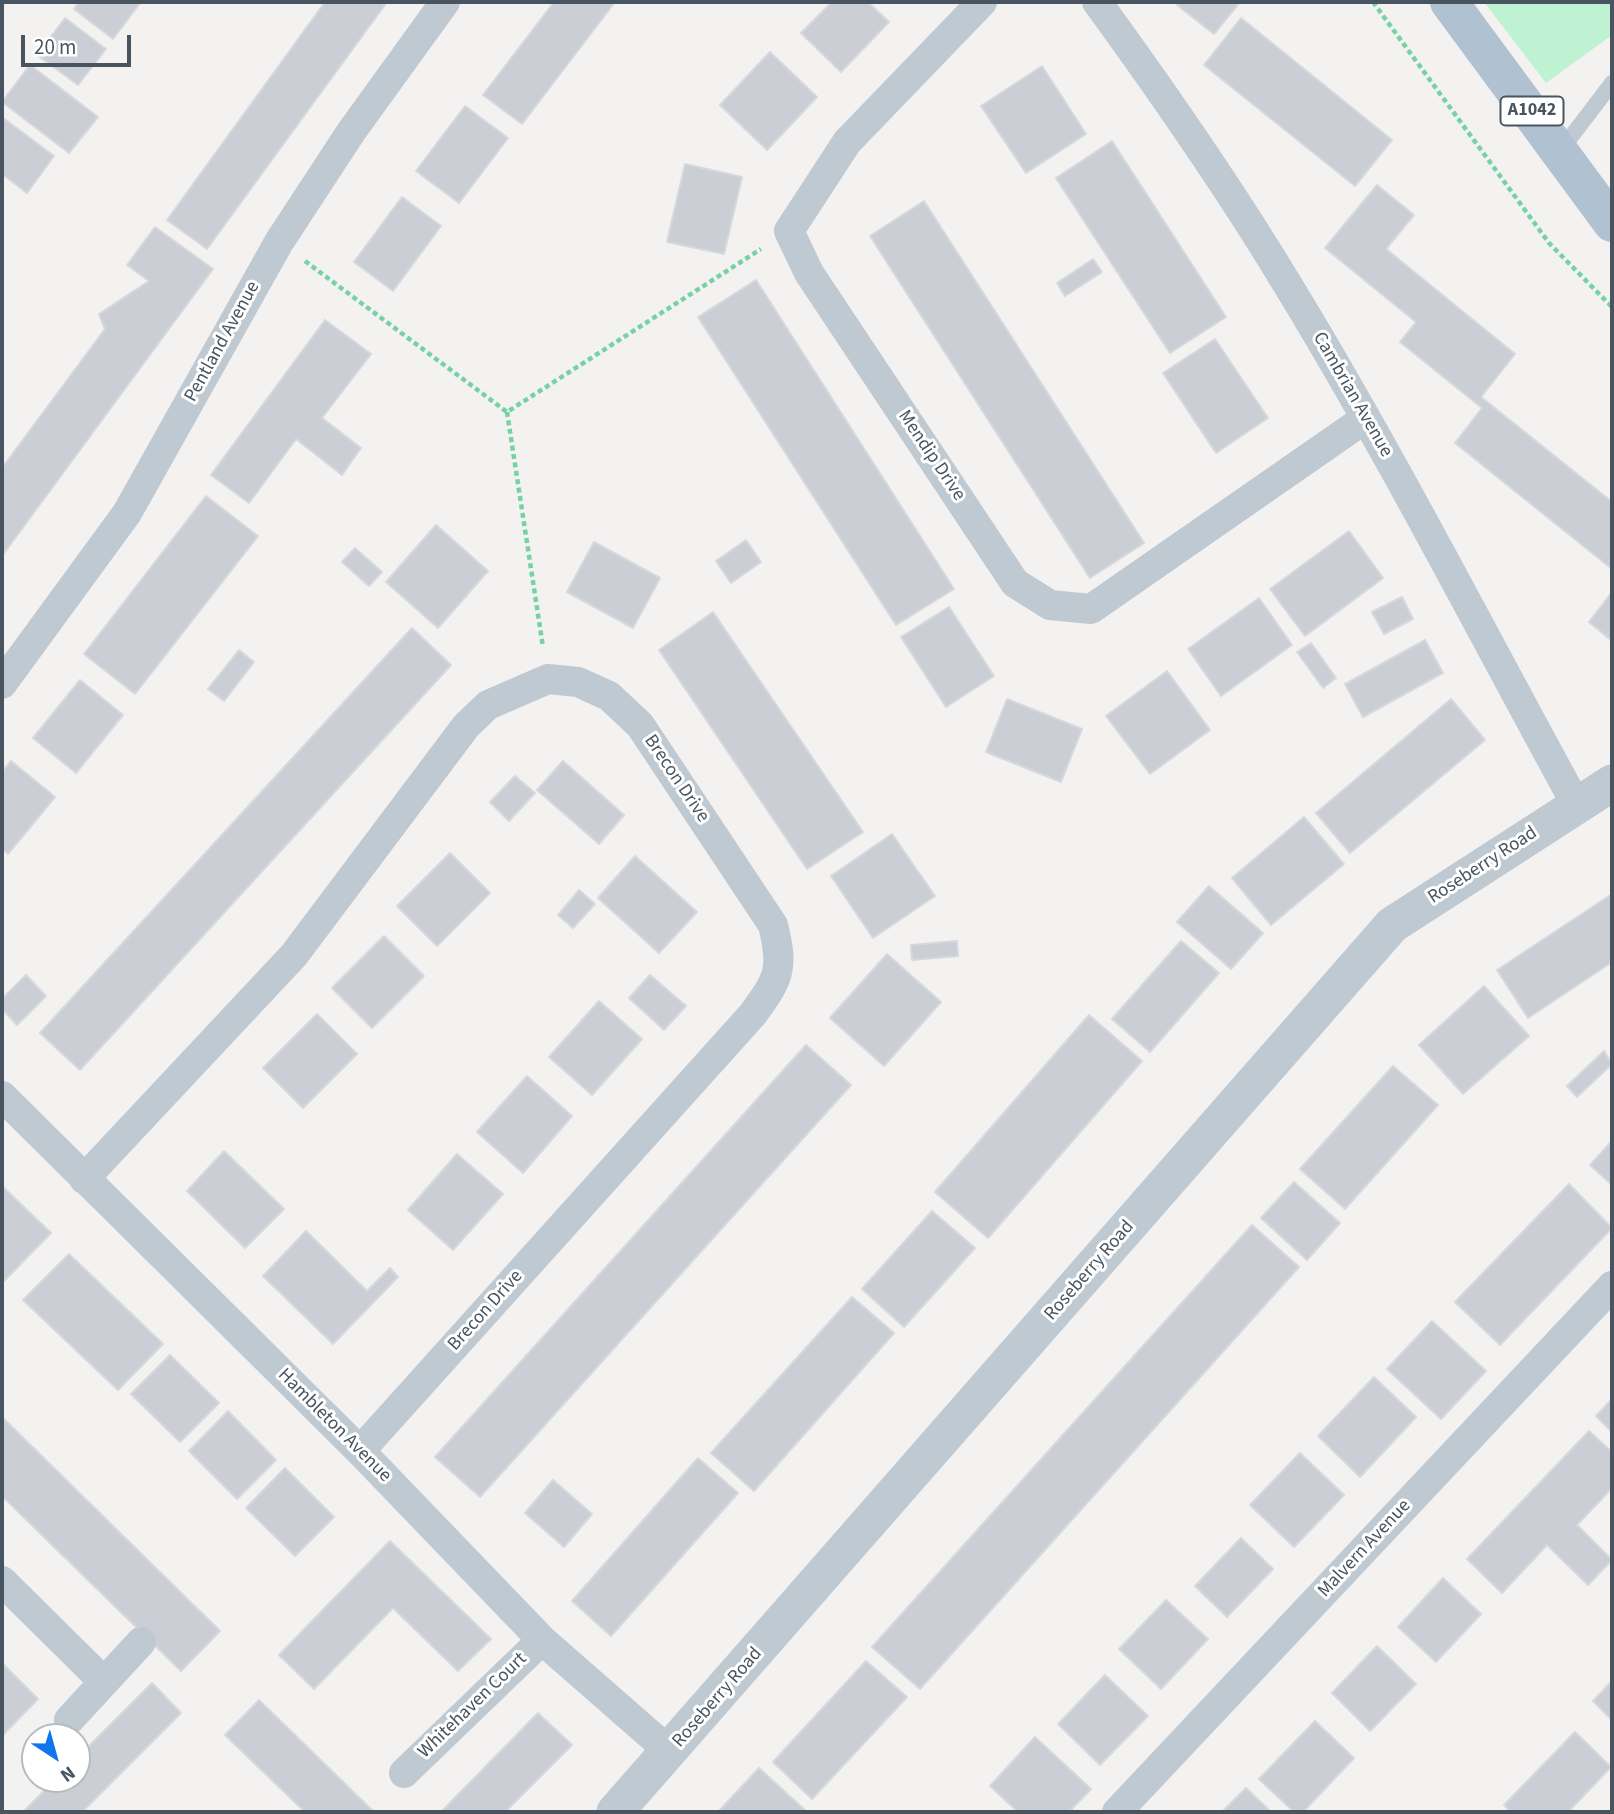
<!DOCTYPE html>
<style>
body{margin:0}
#map{position:relative;width:1614px;height:1814px;overflow:hidden;background:#f4f1f1;font-family:"Source Sans 3",sans-serif}
canvas{display:block}
.frame{position:absolute;inset:0;border:4px solid #485560;pointer-events:none}
.north{position:absolute;left:21px;top:1723px;width:70px;height:70px;box-sizing:border-box;background:#fff;border:2px solid #b6bbbf;border-radius:50%;rotate:144deg;font-size:19px;font-weight:700;line-height:28px;text-align:center;color:#485560}
.north::after{content:'';display:block;margin:auto;width:24px;height:32px;background:#1175ee;clip-path:polygon(50% 0,100% 100%,50% 72%,0 100%)}
.scale{position:absolute;left:21px;top:35px;width:110px;height:32px;box-sizing:border-box;border:4px solid #485560;border-top:0;padding-left:9px;font-size:21px;line-height:24px;white-space:nowrap;color:#485560;-webkit-text-stroke:5px #fff;paint-order:stroke}
</style>
<div id="map">
<canvas width="1614" height="1814"></canvas>
<div class="frame"></div>
<div class="north">N</div>
<div class="scale">20 m</div>
</div>
<script>
const c = document.querySelector('canvas').getContext('2d');
c.lineJoin = 'round';
function fill(path, color) {
  c.fillStyle = color;
  c.fill(path, 'evenodd');
}
function stroke(path, color, width, dash) {
  c.strokeStyle = color;
  c.lineWidth = width;
  c.lineCap = dash ? 'butt' : 'round';
  c.setLineDash(dash || []);
  c.stroke(path);
}
function label(font, color, halo, rows, align = 'center') {
  c.font = font + ' "Source Sans 3",sans-serif';
  c.lineWidth = 6;
  c.setLineDash([]);
  c.textBaseline = 'middle';
  c.strokeStyle = halo;
  c.fillStyle = color;
  for (const [text, x, y, turn = 0] of rows) {
    c.save();
    c.translate(x, y);
    c.rotate((+turn || 0) * Math.PI / 180);
    c.textAlign = isNaN(turn) ? turn : align;
    if (halo) c.strokeText(text, 0, 0);
    c.fillText(text, 0, 0);
    c.restore();
  }
}
const green = new Path2D(`
 M1484 2H1612V35L1546 83Z`);
const building = new Path2D(`
 M79 2H141L113 39 74 9Z
 M325 2H387L207 249 167 220Z
 M554 2H615L522 124 483 95Z
 M832 2H868L889 22 841 72 801 33Z
 M1180 2H1240L1214 34 1177 5Z
 M65 18 106 49 78 85 37 55Z
 M1241 18 1392 140 1355 186 1204 65Z
 M770 52 817 97 767 150 720 105Z
 M30 65 98 117 69 153 2 102Z
 M1042 66 1086 134 1026 173 981 106Z
 M465 106 508 138 459 203 416 171Z
 M2 117 54 156 27 193 2 174Z
 M1112 141 1226 317 1170 353 1056 178Z
 M685 164 742 177 724 254 667 242Z
 M1377 185 1414 215 1386 249 1515 354 1481 397 1612 502V569L1455 443 1482 408 1400 342 1416 322 1325 248Z
 M402 197 441 226 393 291 354 262Z
 M924 201 1144 543 1090 578 870 236Z
 M155 227 213 269 2 556V468L105 329 99 314 149 281 127 265Z
 M1093 259 1102 272 1065 296 1057 283Z
 M756 280 954 589 896 625 698 317Z
 M325 320 371 354 322 418 361 448 342 475 296 439 249 503 211 475Z
 M1215 339 1268 418 1216 453 1163 373Z
 M206 496 258 536 135 694 84 654Z
 M436 525 488 571 438 628 386 582Z
 M1349 531 1383 578 1305 636 1270 589Z
 M746 540 761 562 731 583 716 561Z
 M594 542 660 578 633 628 567 592Z
 M355 548 382 572 369 586 342 562Z
 M1612 592V641L1589 622Z
 M1402 597 1413 619 1384 634 1372 612Z
 M1259 598 1292 645 1221 696 1188 649Z
 M949 607 994 676 946 707 901 637Z
 M713 612 863 832 807 869 659 650Z
 M412 628 451 665 80 1070 40 1033Z
 M1425 640 1443 673 1363 717 1345 684Z
 M1311 643 1336 678 1323 688 1297 652Z
 M239 650 254 662 224 701 208 689Z
 M1167 671 1210 730 1150 774 1106 716Z
 M80 680 123 715 76 773 33 738Z
 M1007 699 1082 729 1061 782 986 752Z
 M1451 699 1485 740 1350 853 1316 813Z
 M11 761 55 797 8 854 2 848V772Z
 M563 761 624 815 599 844 537 790Z
 M515 776 535 793 509 821 490 802Z
 M1304 817 1344 864 1271 925 1232 878Z
 M892 834 935 896 873 938 831 876Z
 M450 853 490 893 437 946 397 906Z
 M635 856 697 912 659 953 598 898Z
 M1209 886 1263 933 1231 969 1177 922Z
 M579 890 595 904 573 928 558 915Z
 M1612 894V962L1528 1018 1497 970Z
 M384 936 424 976 372 1028 332 988Z
 M957 941 958 956 912 960 911 945Z
 M1181 941 1219 973 1150 1052 1112 1019Z
 M887 954 941 1002 884 1066 830 1018Z
 M26 975 46 996 17 1025 2 1009V999Z
 M650 975 686 1006 664 1030 629 998Z
 M1484 986 1529 1036 1463 1094 1419 1045Z
 M599 1001 642 1039 592 1095 549 1057Z
 M317 1014 357 1054 303 1108 263 1068Z
 M1089 1015 1142 1061 988 1238 935 1192Z
 M806 1045 851 1085 480 1497 435 1457Z
 M1604 1051 1612 1064 1577 1097 1567 1086Z
 M1393 1066 1438 1105 1345 1209 1300 1169Z
 M527 1076 572 1116 523 1173 477 1132Z
 M1612 1141V1185L1590 1165Z
 M224 1151 284 1209 245 1248 187 1191Z
 M457 1154 503 1194 453 1250 408 1210Z
 M1294 1182 1340 1223 1307 1260 1261 1218Z
 M1569 1184 1612 1228 1500 1345 1455 1302Z
 M2 1186 51 1233 4 1281 2 1279Z
 M932 1211 975 1248 904 1327 862 1289Z
 M1252 1225 1299 1267 920 1689 872 1647Z
 M306 1231 367 1291 390 1268 398 1277 333 1344 263 1276Z
 M69 1254 163 1344 118 1390 23 1300Z
 M852 1297 894 1333 754 1491 711 1453Z
 M1432 1321 1486 1371 1441 1419 1387 1369Z
 M170 1355 219 1403 180 1442 131 1394Z
 M1374 1377 1416 1417 1360 1477 1318 1436Z
 M1612 1399V1432L1596 1416Z
 M228 1411 276 1460 237 1499 189 1451Z
 M2 1417 220 1631 181 1671 2 1496Z
 M1589 1431 1612 1452V1488L1577 1525 1612 1560 1588 1585 1547 1545 1502 1593 1467 1559Z
 M1300 1453 1344 1495 1294 1547 1250 1505Z
 M698 1458 738 1493 611 1636 572 1601Z
 M285 1468 334 1517 295 1556 246 1508Z
 M553 1480 592 1514 564 1547 525 1513Z
 M1241 1538 1273 1569 1227 1617 1195 1586Z
 M390 1541 491 1639 458 1671 393 1608 314 1689 279 1655Z
 M1443 1578 1481 1614 1436 1662 1398 1627Z
 M1166 1600 1208 1639 1161 1689 1119 1649Z
 M1377 1646 1416 1684 1370 1731 1332 1693Z
 M866 1661 907 1697 812 1799 773 1762Z
 M2 1663 38 1699 2 1736Z
 M1105 1675 1148 1716 1100 1765 1058 1724Z
 M1612 1681V1720L1593 1701Z
 M152 1683 181 1713 82 1812H23L56 1779H77V1758Z
 M259 1700 374 1812H305L225 1735Z
 M538 1713 572 1745 505 1812H441Z
 M1315 1721 1354 1758 1303 1812H1294L1259 1779Z
 M1575 1732 1611 1767 1568 1812H1511L1504 1805Z
 M1035 1737 1091 1789 1069 1812H1018L990 1786Z
 M759 1768 806 1811 805 1812H718Z
 M1246 1788 1271 1812H1222Z`);
const path = new Path2D(`
 M1373 2 1549 243 1612 307
 M305 261 507 412 761 249
 M507 412 543 647`);
const service = new Path2D(`
 M1561 150 1612 83`);
const minor = new Path2D(`
 M982 2 847 142 789 231 809 273 1015 583 1050 605 1091 609 1366 418
 M1097 2C1164 94 1230 189 1289 287 1392 456 1482 633 1577 806
 M2 684 127 513 279 242 351 132 445 2
 M2 1096 360 1451 542 1640 670 1752
 M84 1179 294 955 466 726 488 705 548 679 578 682 609 696 640 725 773 925C784 970 779 978 753 1014L360 1451
 M2 1581 104 1682
 M69 1720 141 1642
 M404 1773 542 1640
 M1117 1812 1612 1286`);
const tertiary = new Path2D(`
 M615 1812 1392 925 1612 783`);
const primary = new Path2D(`
 M1449 2 1612 223`);
const shields = [
 [1532,111,63]
];
const shieldNames = [
 ["A1042",1532,111]
];
const streetNames = [
 ["Pentland Avenue",223,342,-61],
 ["Cambrian Avenue",1352,395,60],
 ["Mendip Drive",931,456,56],
 ["Brecon Drive",676,779,56],
 ["Roseberry Road",1483,866,-33],
 ["Roseberry Road",1090,1271,-49],
 ["Brecon Drive",486,1311,-48],
 ["Hambleton Avenue",334,1426,45],
 ["Malvern Avenue",1365,1549,-47],
 ["Roseberry Road",718,1698,-49],
 ["Whitehaven Court",473,1706,-44]
];
fill(green, '#bff2d2');
fill(building, '#cbced4');
stroke(building, '#d5d8dd', 2);
stroke(path, '#75d2a3', 4.5, [5, 3.5]);
stroke(service, '#bfc9d1', 16);
stroke(minor, '#bfc9d1', 30);
stroke(tertiary, '#bfc9d1', 37);
stroke(primary, '#b0c1d1', 38);
for (const [x, y, w] of shields) {
  const box = new Path2D();
  box.roundRect(x - w / 2, y - 14.5, w, 29, 5);
  c.fillStyle = '#fff';
  c.fill(box);
  stroke(box, '#485560', 2);
}
label('bold 18px', '#485560', null, shieldNames);
label('19px', '#485560', '#fff', streetNames);
</script>
